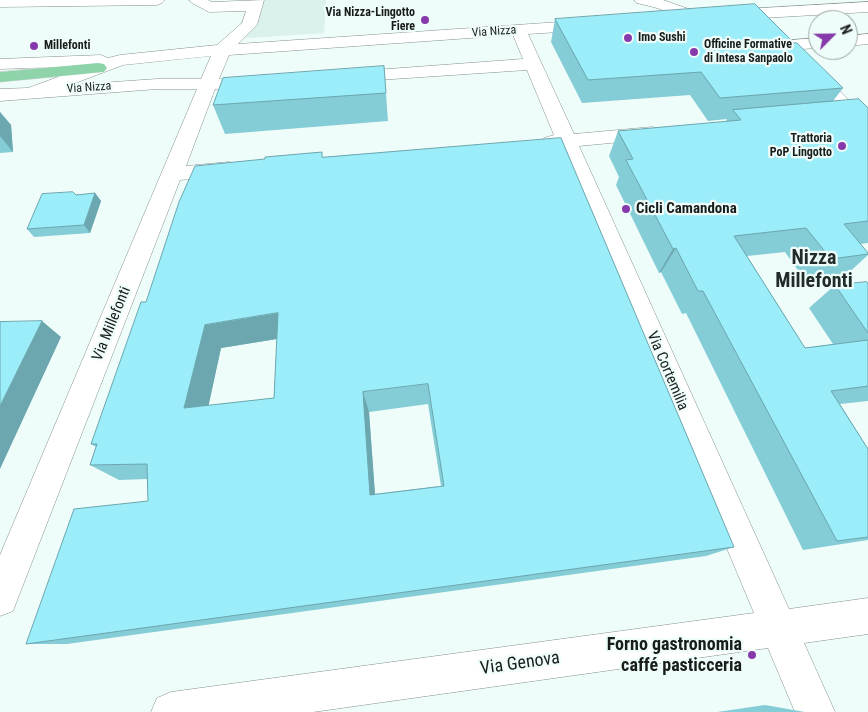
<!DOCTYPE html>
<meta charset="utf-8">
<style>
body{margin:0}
#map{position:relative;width:868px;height:712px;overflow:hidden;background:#effdfa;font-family:"Roboto Condensed",sans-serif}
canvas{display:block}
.north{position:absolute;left:808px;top:10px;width:50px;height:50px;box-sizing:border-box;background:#effdfa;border:1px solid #99a3a1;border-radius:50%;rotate:67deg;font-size:14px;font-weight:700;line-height:20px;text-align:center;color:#181d1c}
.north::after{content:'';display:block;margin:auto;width:18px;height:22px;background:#8639aa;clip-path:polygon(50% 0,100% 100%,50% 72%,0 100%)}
</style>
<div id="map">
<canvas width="868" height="712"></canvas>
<div class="north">N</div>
</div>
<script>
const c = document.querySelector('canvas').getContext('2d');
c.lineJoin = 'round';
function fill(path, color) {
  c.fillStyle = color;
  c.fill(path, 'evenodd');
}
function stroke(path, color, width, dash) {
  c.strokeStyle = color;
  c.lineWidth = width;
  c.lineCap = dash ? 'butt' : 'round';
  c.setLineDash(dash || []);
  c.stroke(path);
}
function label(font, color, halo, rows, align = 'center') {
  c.font = font + ' "Roboto Condensed",sans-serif';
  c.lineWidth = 4.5;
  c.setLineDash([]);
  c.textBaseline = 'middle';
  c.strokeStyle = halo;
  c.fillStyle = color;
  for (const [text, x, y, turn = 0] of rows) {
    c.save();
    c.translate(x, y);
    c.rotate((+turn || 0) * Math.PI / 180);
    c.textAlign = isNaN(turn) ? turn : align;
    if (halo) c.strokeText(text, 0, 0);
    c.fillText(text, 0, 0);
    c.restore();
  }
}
const built = new Path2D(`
 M250 0H326L324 33 234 39Z`);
const minor = new Path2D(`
 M0 0H165L162 3 157 5 0 7Z
 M189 0H208L212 2 264 0 257 25 238 44 589 20 595 22 597 25 595 28 589 30 528 34 574 134 652 127 659 129 662 133 659 137 652 139 579 146 789 609 868 598V634L804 643 835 712H795L768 648 313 712H151L157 698 171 692 754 613 559 148 544 146 541 142 544 138 554 135 527 70 348 82 342 81 339 77 342 73 348 72 523 59 513 35 229 55 219 79 232 80 235 84 232 88 215 89 186 166 229 162 236 164 240 169 236 174 229 176 180 180 18 598 13 611 0 616V555L197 89H157L0 101V89L28 88 88 66 0 69V59L101 55 108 58 120 55 217 45 242 23 246 11 209 12 192 3ZM211 56 201 79H157L70 85 123 65Z
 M634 0H663L703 14 705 17 703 20 697 22 657 8 637 3Z
 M868 2V12L727 20 721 18 719 15 721 12 727 10Z
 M868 34V44L848 46V36Z
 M818 38V48L786 50 780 49 778 45 780 41Z
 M810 66 816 67 868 120V137L861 135 804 75 801 71 804 67Z`);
const major = new Path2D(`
 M98 63 104 64 107 68 104 72 0 82V72Z`);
const wall = new Path2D(`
 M555 19 794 43 843 88 833 101 868 108V243L860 244 868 253V255L843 278 807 283 785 252 747 256 805 348 833 344 809 308 835 285 868 284V401L840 404 868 449V540L803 550 686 313 682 314 661 272 659 273 616 185 619 177 609 156 618 131 726 122 727 119 708 121 690 95 582 103 551 42Z
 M384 66 388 121 225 134 213 105Z
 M0 112 11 125 13 152 0 153Z
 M323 157 734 547 706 556 67 644H26L148 501 147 479 119 480 90 465 96 447 91 444 146 302ZM277 339 274 398 208 406 221 348ZM428 404 441 486 375 494 369 412Z
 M95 193 101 201 90 233 34 237 27 229 76 195Z
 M765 705 805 712H717Z`);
const shadedWall = new Path2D(`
 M0 112 11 125 13 152 0 136Z
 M95 193 101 201 90 233 84 225Z
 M676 248 661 272 659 273 673 249Z
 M278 313 289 337 221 348 204 427 184 408 205 325Z
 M42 321 61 337 0 469V406Z
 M363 392 369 412 376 508 370 495Z`);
const building = new Path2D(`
 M755 4 794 43H797L843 88 720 98 701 72 588 80 555 19Z
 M384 66 386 93 213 105 223 78Z
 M859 99 868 108V221L844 224 868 253V254L831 259 806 228 734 236 805 348 868 340V386L831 391 868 449V537L837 541 703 291H698L676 248 673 249 626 160 633 159 618 131 741 120 733 110Z
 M561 138 734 547 26 644 74 509 148 501 147 464 90 465 97 444H91L141 302H146L179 202 195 166 265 159V157L322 152V157ZM278 313 274 398 184 408 205 325ZM428 384 444 486 370 495 363 392Z
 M73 192 76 195 95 193 84 225 27 229 42 194Z
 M867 282 868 284V333L835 285Z
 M42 321 0 406V322Z`);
const markers = [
 [425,20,5,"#8639aa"],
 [628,38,5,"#8639aa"],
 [34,46,5,"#8639aa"],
 [694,52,5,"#8639aa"],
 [842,146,5,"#8639aa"],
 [626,209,5,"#8639aa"],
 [752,655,5,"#8639aa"]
];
const farPoinames = [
 ["Via Nizza-Lingotto",415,13,"right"],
 ["Fiere",415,27,"right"],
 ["Imo Sushi",638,38],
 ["Officine Formative",704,45],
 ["di Intesa Sanpaolo",704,59],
 ["Millefonti",44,46],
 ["Trattoria",832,139,"right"],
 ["PoP Lingotto",832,153,"right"]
];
const farStreetnames = [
 ["Via Nizza",494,32,-4],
 ["Via Nizza",89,88,-4]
];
const poiNames = [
 ["Cicli Camandona",636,209]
];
const streetNames = [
 ["Via Millefonti",112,324,-68],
 ["Via Cortemilia",667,371,67]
];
const nearPoinames = [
 ["Forno gastronomia",742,645],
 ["caffé pasticceria",742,666]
];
const nearStreetnames = [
 ["Via Genova",520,664,-8]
];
const districtNames = [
 ["Nizza",814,259],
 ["Millefonti",814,282]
];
fill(built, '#daf1ec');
stroke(minor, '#83908d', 1);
stroke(major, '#d5d6d6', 1);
fill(minor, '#fff');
fill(major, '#8ed3aa');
fill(wall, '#84ccd6');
fill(shadedWall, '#6ca6ae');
fill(building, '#9aedf9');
stroke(building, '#6ca6ae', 1);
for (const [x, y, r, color] of markers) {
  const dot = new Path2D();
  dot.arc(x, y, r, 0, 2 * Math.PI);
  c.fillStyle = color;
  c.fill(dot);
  stroke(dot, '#effdfa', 2);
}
label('bold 12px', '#181d1c', '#effdfa', farPoinames, 'left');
label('12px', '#181d1c', '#effdfa', farStreetnames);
label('bold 15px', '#181d1c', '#effdfa', poiNames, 'left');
label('15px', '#181d1c', '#effdfa', streetNames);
label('bold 18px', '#181d1c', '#effdfa', nearPoinames, 'right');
label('18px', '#181d1c', '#effdfa', nearStreetnames);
label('bold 20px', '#212c2a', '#effdfa', districtNames);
</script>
